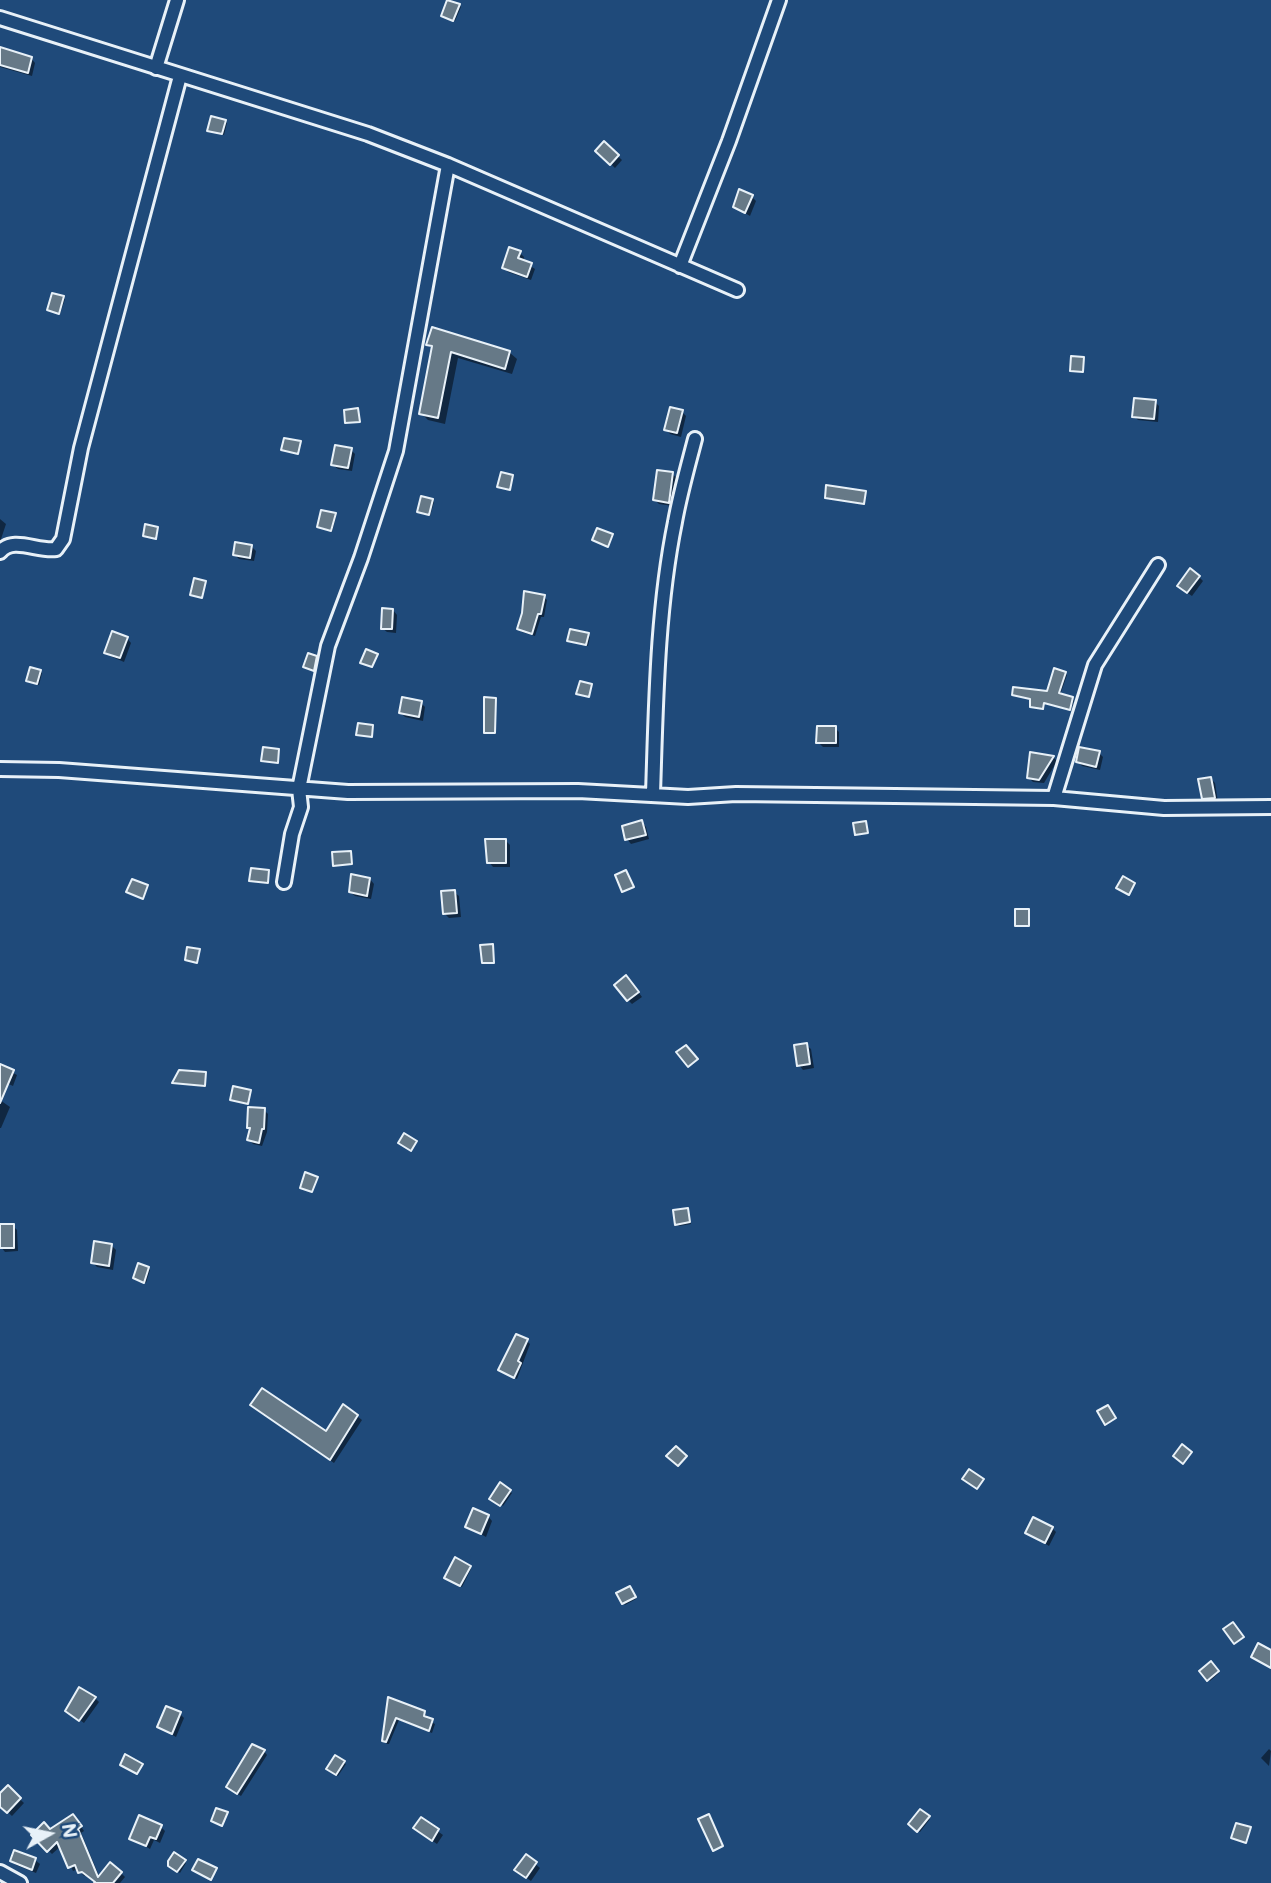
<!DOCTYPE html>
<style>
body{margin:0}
#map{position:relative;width:1271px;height:1883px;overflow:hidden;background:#1f4a7a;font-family:Mali,sans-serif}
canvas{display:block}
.north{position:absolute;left:14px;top:1799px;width:70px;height:70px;-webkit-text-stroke:5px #1f4a7a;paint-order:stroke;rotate:81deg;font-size:19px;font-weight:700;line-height:28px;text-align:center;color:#e8f1f8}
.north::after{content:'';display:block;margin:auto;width:24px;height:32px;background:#e8f1f8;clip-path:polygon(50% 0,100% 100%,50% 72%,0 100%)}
</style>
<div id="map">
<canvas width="1271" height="1883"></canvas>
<div class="north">N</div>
</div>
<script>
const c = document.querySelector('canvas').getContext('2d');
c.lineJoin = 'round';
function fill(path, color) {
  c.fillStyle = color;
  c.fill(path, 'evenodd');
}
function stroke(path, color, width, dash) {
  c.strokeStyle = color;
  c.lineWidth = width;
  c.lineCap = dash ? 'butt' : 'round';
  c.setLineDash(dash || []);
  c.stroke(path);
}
const shadow = new Path2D(`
 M459 5 461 7 455 21 444 17Z
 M0 49 31 58 35 63 32 76 0 67Z
 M225 121 227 123 224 135 209 130Z
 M604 143 622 160 615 168 597 151Z
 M752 197 756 201 750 216 735 207Z
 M520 253 524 257 523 261 535 269 531 280 508 272 504 267Z
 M63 298 65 299 60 314 49 310Z
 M428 344 509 352 517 359 512 374 458 358 445 424 428 420 421 413 433 349Z
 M1155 402 1159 406 1158 422 1138 420 1134 416Z
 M682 412 686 416 681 437 670 434 666 429Z
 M351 450 355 454 352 471 338 469 333 465Z
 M672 474 677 478 673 506 659 504 655 500Z
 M865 492V505L827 497Z
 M432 500 434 502 430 516 419 512Z
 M335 515 336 517 332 532 319 527Z
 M0 519 6 524 0 542Z
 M251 546 256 551 254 561 239 559 235 555Z
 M1199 577 1203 581 1192 596 1183 590Z
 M544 597 547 600 544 617H541L535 636 522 632 519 628Z
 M393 610 397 615 396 633 387 632 382 628Z
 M588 635 590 637 588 646 569 640Z
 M127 638 131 643 124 662 110 656 106 652Z
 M40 671 42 673 39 685 28 681Z
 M1065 673 1067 675 1060 695 1074 700 1071 710 1045 703 1044 709 1033 708 1032 700 1013 694 1048 693Z
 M495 699 496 734H487L486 732Z
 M421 703 425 707 423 721 405 717 401 713Z
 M835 728 839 732V747H823L818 742Z
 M1099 753 1103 757 1100 770 1082 766 1078 762Z
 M1032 754 1053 757 1057 761 1044 783 1033 782 1029 778Z
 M1211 779 1215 783 1218 802 1208 803 1203 798Z
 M642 822 646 827 649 839 631 844 627 839Z
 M506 841 510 845V867H493L489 862Z
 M350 852 353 865H335Z
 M268 872 269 884 251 880Z
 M370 879 374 884 371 899 355 896 350 892Z
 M454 892 459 896 461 917 449 918 445 914Z
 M1028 911 1030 927H1018L1016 925Z
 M631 982 642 997 632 1004 628 1000Z
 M806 1045 811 1049 814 1068 803 1070 799 1065Z
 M0 1066 17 1075 13 1086 0 1080Z
 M206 1074V1087L174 1083Z
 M0 1100 10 1107 1 1128H0Z
 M264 1110 268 1114 267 1132 262 1146 253 1144 249 1140 251 1130 249 1127Z
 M687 1209 691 1224 679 1226 677 1224Z
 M13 1226 17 1230 18 1251 5 1252 1 1247Z
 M112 1246 116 1250 113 1270 97 1267 93 1263Z
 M148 1268 150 1270 146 1283 135 1278Z
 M527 1341 530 1344 517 1379 504 1373Z
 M256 1409 327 1433 357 1416 362 1420 334 1463Z
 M501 1485 512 1493 503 1506 492 1498Z
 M488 1516 492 1521 486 1537 467 1526Z
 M1052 1528 1056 1532 1049 1546 1027 1532Z
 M470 1568 471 1569 462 1587 448 1580Z
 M631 1590 636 1599 625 1605 618 1594Z
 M1211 1664 1219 1673 1210 1681 1201 1672Z
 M95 1698 99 1702 84 1723 71 1714Z
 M390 1700 424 1713 427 1716 426 1719 435 1724 432 1733 399 1720 389 1744H387L384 1741Z
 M180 1714 184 1718 176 1737 159 1727Z
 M1269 1749 1271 1751 1269 1766 1261 1758Z
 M264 1751 267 1755 241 1796 231 1790Z
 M336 1757 346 1764 338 1776 328 1768Z
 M8 1788 24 1803 12 1816 0 1805V1791L2 1793Z
 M920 1811 930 1819 920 1832 910 1824Z
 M421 1819 443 1835 437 1844 420 1832Z
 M77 1820 84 1831 81 1833 100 1878 121 1873 125 1877 120 1883H98L87 1875 84 1876 78 1869 73 1871 61 1846 52 1854 33 1835 50 1832Z
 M161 1827 165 1831 160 1843 154 1840 150 1849 131 1838Z
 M175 1855 186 1863 180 1873 172 1867Z
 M526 1856 540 1868 531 1881 521 1874Z
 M35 1860 40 1864 36 1873 16 1865 12 1861Z`);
const building = new Path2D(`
 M447 0 460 4 453 21 441 16Z
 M0 47 32 57 28 73 0 65Z
 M211 116 226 120 222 134 207 131Z
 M604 141 619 155 610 165 595 151Z
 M739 189 753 195 745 213 733 207Z
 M509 247 521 251 518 258 532 263 527 277 502 268Z
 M52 293 64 296 59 314 47 310Z
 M432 327 510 351 505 369 451 352 438 418 419 414 432 346 426 345Z
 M1071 356 1084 357 1083 372 1070 371Z
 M1134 398 1156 400 1154 419 1132 417Z
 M670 407 683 410 677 433 664 430Z
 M358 408 360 422 345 423 344 410Z
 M284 438 301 441 298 454 281 450Z
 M335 445 352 448 348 468 331 465Z
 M657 470 673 472 669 503 653 500Z
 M501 472 513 475 510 490 497 487Z
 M826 485 866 491 864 504 825 498Z
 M421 496 433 499 429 515 417 512Z
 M321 510 336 513 331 531 317 527Z
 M145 524 158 527 156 539 143 536Z
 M597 528 613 534 608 547 592 540Z
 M235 542 252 545 250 558 233 555Z
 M1190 568 1200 576 1187 593 1177 586Z
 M194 578 206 581 202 598 190 595Z
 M524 591 545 595 541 614H538L532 634 517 629 522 613Z
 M382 608 393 609 392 629H381Z
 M570 629 589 633 586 645 567 641Z
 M112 631 128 637 120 658 104 653Z
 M366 649 378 654 372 667 360 663Z
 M308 653 317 656 314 671 303 667Z
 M30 667 41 670 37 684 26 681Z
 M1054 668 1066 672 1059 693 1073 697 1070 710 1044 703 1043 709 1030 707V699L1012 695 1013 687 1047 691Z
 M580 681 592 684 589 697 576 694Z
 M402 697 422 701 419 717 399 713Z
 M484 697 496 698 495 733H484Z
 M358 723 373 725 372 737 356 735Z
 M817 726H836V743H816Z
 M263 747 279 749 278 763 261 761Z
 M1079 747 1100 751 1096 767 1076 762Z
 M1030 752 1054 756 1039 780 1027 778Z
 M1211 777 1215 798 1202 799 1198 779Z
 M642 820 646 835 625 840 622 826Z
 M866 821 868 833 855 835 853 823Z
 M485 839H506V863H487Z
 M351 851 352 864 333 866 332 852Z
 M251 868 269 870 268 883 249 881Z
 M626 870 634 887 622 892 615 875Z
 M351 874 370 878 367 896 349 892Z
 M1123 876 1135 883 1129 895 1116 888Z
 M132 879 148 885 143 899 126 892Z
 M455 890 457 913 443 914 441 891Z
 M1015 909H1029V926H1015Z
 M493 944 494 963H482L480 945Z
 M187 947 200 949 197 963 185 960Z
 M626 975 639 992 627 1001 614 985Z
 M807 1043 810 1064 797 1066 794 1045Z
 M686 1045 698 1059 688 1067 676 1052Z
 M0 1064 14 1070 0 1103Z
 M179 1070 206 1072 205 1086 172 1083Z
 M233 1086 251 1090 248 1104 230 1100Z
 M248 1107 265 1108 264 1129H262L259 1143 247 1140 250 1128H247Z
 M404 1133 417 1141 411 1151 398 1143Z
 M305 1172 318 1177 312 1192 300 1188Z
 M688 1208 690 1222 675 1225 673 1210Z
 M0 1224H14V1248H0Z
 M94 1241 112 1244 109 1266 91 1263Z
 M138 1263 149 1267 144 1283 133 1278Z
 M516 1334 528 1339 518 1361 521 1363 514 1378 498 1370Z
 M262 1388 326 1431 343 1404 358 1415 330 1460 250 1405Z
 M1108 1405 1116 1418 1105 1425 1097 1411Z
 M1182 1444 1192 1452 1183 1464 1173 1456Z
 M676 1446 687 1456 678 1466 666 1456Z
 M969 1469 984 1479 977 1489 962 1479Z
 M500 1482 511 1490 500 1506 489 1499Z
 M473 1508 489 1515 481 1534 465 1527Z
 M1033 1517 1053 1527 1045 1543 1025 1533Z
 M455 1557 471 1566 460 1586 444 1578Z
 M630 1586 636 1597 622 1604 616 1593Z
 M1233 1622 1244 1637 1234 1644 1223 1629Z
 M1258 1643 1271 1650V1668L1251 1657Z
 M1211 1661 1219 1671 1207 1681 1199 1671Z
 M79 1687 96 1697 79 1721 65 1711Z
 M388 1697 425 1711 424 1716 433 1719 429 1731 396 1718 386 1742 382 1741Z
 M166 1706 181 1712 172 1734 157 1727Z
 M252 1744 265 1750 237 1794 226 1787Z
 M125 1754 143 1764 137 1774 120 1765Z
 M335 1755 345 1761 336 1775 326 1769Z
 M8 1785 21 1798 7 1813 0 1807V1793Z
 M216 1808 228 1812 222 1826 211 1821Z
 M920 1809 930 1816 917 1832 908 1824Z
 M73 1814 82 1826 78 1829 98 1877 110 1862 122 1872 113 1883H94L95 1882 82 1872 78 1873 75 1865 68 1868 57 1842 47 1852 31 1835 44 1822 50 1829Z
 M709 1814 723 1846 713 1851 698 1819Z
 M139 1815 162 1825 156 1839 150 1837 146 1846 129 1839Z
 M421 1817 439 1829 432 1841 413 1828Z
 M1236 1823 1251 1827 1246 1843 1231 1838Z
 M14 1850 36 1858 32 1870 10 1861Z
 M174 1852 186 1860 177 1872 168 1866V1861Z
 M526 1854 537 1862 526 1878 514 1870Z
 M198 1859 217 1868 211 1880 192 1870Z`);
const street = new Path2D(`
 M0 18 368 134 448 165 737 290
 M156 68 177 0
 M680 266 729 141 779 0
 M0 552C13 536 38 552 56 549L63 539 81 448 180 76
 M0 769 59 770 348 792 578 791 688 797 736 794 1054 798 1164 808 1271 807
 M653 794C656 704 657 611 675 522 680 494 688 466 695 439
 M1054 798 1095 665 1158 565
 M284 882 292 834 301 807 299 789 328 646 361 558 396 451 448 165
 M0 1872 20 1883`);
fill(shadow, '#0007');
fill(building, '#667987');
stroke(building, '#e8f1f8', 2);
stroke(street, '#e8f1f8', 18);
stroke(street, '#1f4a7a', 12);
</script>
